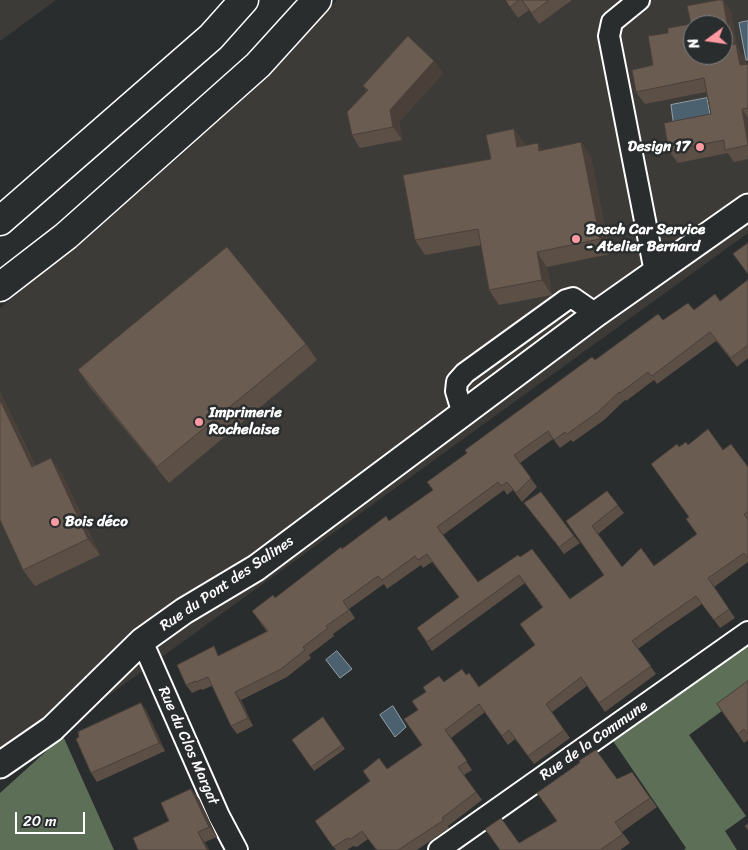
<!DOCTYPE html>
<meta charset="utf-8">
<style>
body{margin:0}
#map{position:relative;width:748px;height:850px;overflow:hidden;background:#2a2d2e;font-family:Sriracha,sans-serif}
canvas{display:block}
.north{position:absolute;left:683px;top:15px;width:50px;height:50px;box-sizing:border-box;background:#2a2d2e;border:1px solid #7f8182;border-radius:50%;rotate:256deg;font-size:14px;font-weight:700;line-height:20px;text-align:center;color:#fff}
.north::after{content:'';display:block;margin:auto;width:18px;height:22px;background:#ff9aa2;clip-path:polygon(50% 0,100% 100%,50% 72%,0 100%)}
.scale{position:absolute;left:15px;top:812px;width:70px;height:22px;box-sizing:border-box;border:2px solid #fff;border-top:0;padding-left:6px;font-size:15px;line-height:18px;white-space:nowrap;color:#fff;-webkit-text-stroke:4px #2a2d2e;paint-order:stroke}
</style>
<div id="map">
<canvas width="748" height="850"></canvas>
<div class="north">N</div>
<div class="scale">20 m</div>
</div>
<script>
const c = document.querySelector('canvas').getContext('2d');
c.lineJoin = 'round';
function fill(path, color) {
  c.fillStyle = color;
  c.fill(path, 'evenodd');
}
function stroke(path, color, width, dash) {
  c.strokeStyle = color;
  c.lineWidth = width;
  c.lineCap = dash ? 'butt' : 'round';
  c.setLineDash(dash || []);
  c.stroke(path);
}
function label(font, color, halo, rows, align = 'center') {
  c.font = font + ' Sriracha,sans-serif';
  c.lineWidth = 5;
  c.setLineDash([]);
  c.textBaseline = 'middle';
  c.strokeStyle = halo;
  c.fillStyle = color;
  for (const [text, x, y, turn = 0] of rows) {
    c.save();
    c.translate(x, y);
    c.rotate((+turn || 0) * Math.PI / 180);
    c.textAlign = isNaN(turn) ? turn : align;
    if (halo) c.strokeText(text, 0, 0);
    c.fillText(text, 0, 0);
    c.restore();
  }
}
const built = new Path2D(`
 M0 0H56L0 41Z
 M337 0H748V233L0 774V308L184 153 261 78ZM693 25H723V55H693Z`);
const green = new Path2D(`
 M748 632V692L689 735 746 816 725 831 737 850H684L686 848 607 732Z
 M63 736 114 850H0V793Z`);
const water = new Path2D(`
 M748 21V60H746L739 23Z
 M707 98 711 120 674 127 671 105Z
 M337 651 352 669 340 678 326 660Z
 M393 706 406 727 395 737 380 715Z`);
const minor = new Path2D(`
 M639 0 612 22 609 36 655 272
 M463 414 456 391 457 382 465 373 566 300 573 298 596 314
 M142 641 219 816 237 850
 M439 850 748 632`);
const tertiary = new Path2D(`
 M0 765 52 729 142 641 184 611 256 568 596 314 748 207`);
const trunk = new Path2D(`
 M0 221 211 37 244 0
 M0 287 66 236 258 65 317 0`);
const wall = new Path2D(`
 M505 0H572L539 24 529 10 518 18Z
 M723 0 731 12 737 47 744 57 746 64H748V159L734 162 728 153 678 163 669 151 711 114 706 92 645 104 636 92 653 65 668 33 691 24Z
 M443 73 399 122 402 140 360 148 352 135 367 91 363 86Z
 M514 129 525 145 542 150 581 142 591 157 610 254 547 267 552 295 499 305 489 290 481 245 425 255 415 240 491 159Z
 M748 280V358L737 367 716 341 657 384 654 380 626 401 625 400 604 420 573 442 571 440 560 448 553 439 520 463 537 487 522 502 513 490 507 495 504 490 443 535 478 582 520 557 570 599 604 575 566 521 607 491 624 513 598 534 622 567 654 566 697 534 689 517 679 447 688 445 723 450 748 467V562L714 587 735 618 720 628 702 604 660 633 638 649 656 674 605 712 587 686 552 712 570 738 534 764 515 739 508 745 485 712 451 738 472 770 464 775 482 800 448 826 449 828 417 850H376L368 839 357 847 353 846 347 850H336L315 821 422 745 418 710 444 682 466 675 479 687 535 645 542 607 525 583 432 651 417 628 459 597 432 562 423 568 421 565 387 589 384 584 349 609 355 618 333 634 334 636 309 655 311 658 287 677 241 700 253 726 237 734 231 726 212 686 202 690 201 689 192 693 186 685 220 656 267 632 252 611 275 598 342 549 389 521 433 490 595 360 663 320 720 301Z
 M306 344 317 360 169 483 89 386 78 370Z
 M0 392 35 465 62 474 100 555 35 586 23 570Z
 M524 503 574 536 580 543 564 554Z
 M748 681V740L744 743 717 704Z
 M141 703 147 712 165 751 97 782 91 773Z
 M323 717 345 749 314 771 292 740Z
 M632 772 657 807 622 832 630 843 620 850H500L519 843 557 821 617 779Z
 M191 789 199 799 217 837 205 842 139 850 169 821Z`);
const shadedWall = new Path2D(`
 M723 0 731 12 737 47 744 57 748 75 740 65 731 45Z
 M434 61 443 73 399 122 402 140 393 127 390 110Z
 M742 109 748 118V143Z
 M514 129 525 144 528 161 517 147Z
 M581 142 591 157 610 254 600 239Z
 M538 143 548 158 539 151Z
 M537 252 547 267 552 295 542 280Z
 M0 392 43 483 32 467 0 400Z
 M51 458 62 474 100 555 88 539Z
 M235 692 241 700 253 726 248 718Z
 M141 703 147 712 165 751 159 743Z
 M191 789 199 799 217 837 209 827Z
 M198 832 205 842 209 850H207Z`);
const building = new Path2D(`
 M506 0H519L510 7Z
 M522 0H549L532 13Z
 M719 0H723L731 45 736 44 740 65 748 64V108L742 109 748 145 725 150 724 140 669 151 664 123 711 114 704 78 636 92 632 70 653 65 648 36 668 33V28L691 24 687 6ZM693 25H723V55H693Z
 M408 36 434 61 390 110 393 127 352 135 347 112 368 90 363 86Z
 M514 129 517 147 538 143 539 151 581 142 600 239 537 252 542 280 489 290 478 229 415 240 403 175 491 159 486 135Z
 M748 243V274L733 254Z
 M227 247 306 344 157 467 78 370Z
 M748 280V345L731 358 710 332 652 376 648 372 620 393 619 392 598 412 567 434 565 432 554 440 548 431 514 455 531 478 516 493 507 482 501 486 498 482 437 527 478 582 518 555 520 557 532 549 570 599 604 575 566 521 607 491 618 505 592 526 622 567 641 548 654 566 697 534 686 519 689 517 651 464 677 444 679 447 686 442 688 445 708 429 723 450 731 444 748 467V512L744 514 748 520V558L744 553 708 578 729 609 714 620 696 596 654 625 632 641 651 666 599 703 581 677 546 704 564 730 528 756 509 730 502 736 479 704 445 730 467 761 458 767 476 792 442 818 444 820 398 850H377L362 831 351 839 348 838 333 847 315 821 370 781 363 771 379 758 387 769 422 745 404 719 418 710 412 701 426 692 423 687 439 676 444 682 462 669 466 675 469 673 479 687 535 645 520 624 543 607 519 575 427 642 417 628 459 597 427 554 418 560 415 556 382 580 378 576 343 601 349 610 326 626 328 628 303 647 305 650 281 669 235 692 248 718 231 726 208 677 196 682V681L186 685 177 665 214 646 218 656 268 631 252 611 273 595 275 598 341 547 342 549 386 516 389 521 433 490 427 482 467 453 465 450 592 357 595 360 658 314 663 320 688 303 694 310 715 294 720 301Z
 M0 400 32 467 51 458 88 539 23 570 0 520Z
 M541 492 574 536 559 547 524 503Z
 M748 681V734L744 729 738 734 717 704Z
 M141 703 159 743 91 773 76 739 79 737 78 732Z
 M323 717 342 745 311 767 292 740Z
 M596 750 617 779 632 772 650 798 615 822 623 834 600 850H500L485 829 501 818 519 843 557 821 537 793 580 763 579 761Z
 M191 789 209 827 198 832 207 850H138L133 838 169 821 161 803Z
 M748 824V830L745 826Z`);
const markers = [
 [700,147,5,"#ff9aa2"],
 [576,239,5,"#ff9aa2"],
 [199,422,5,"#ff9aa2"],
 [55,522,5,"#ff9aa2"]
];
const poiNames = [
 ["Design 17",690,147,"right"],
 ["Bosch Car Service",586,230],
 ["- Atelier Bernard",586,247],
 ["Imprimerie",209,413],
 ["Rochelaise",209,430],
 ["Bois déco",65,522]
];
const streetNames = [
 ["Rue du Pont des Salines",227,584,-34],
 ["Rue de la Commune",594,741,-35],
 ["Rue du Clos Margat",188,746,66]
];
fill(built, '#3d3b38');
fill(green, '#5e6f58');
fill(water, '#4b616f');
stroke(water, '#93a0a9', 1);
stroke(minor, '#fff', 24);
stroke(tertiary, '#fff', 29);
stroke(trunk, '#fff', 31);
stroke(minor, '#2a2d2e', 20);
stroke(tertiary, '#2a2d2e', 25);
stroke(trunk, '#2a2d2e', 28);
fill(wall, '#5b4f46');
fill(shadedWall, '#4a4039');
fill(building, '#6a5c51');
stroke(building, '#4a4039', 1);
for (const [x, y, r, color] of markers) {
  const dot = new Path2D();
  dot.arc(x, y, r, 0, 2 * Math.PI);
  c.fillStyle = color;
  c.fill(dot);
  stroke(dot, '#2a2d2e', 2);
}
label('bold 15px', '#fff', '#2a2d2e', poiNames, 'left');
label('15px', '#fff', '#2a2d2e', streetNames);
</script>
